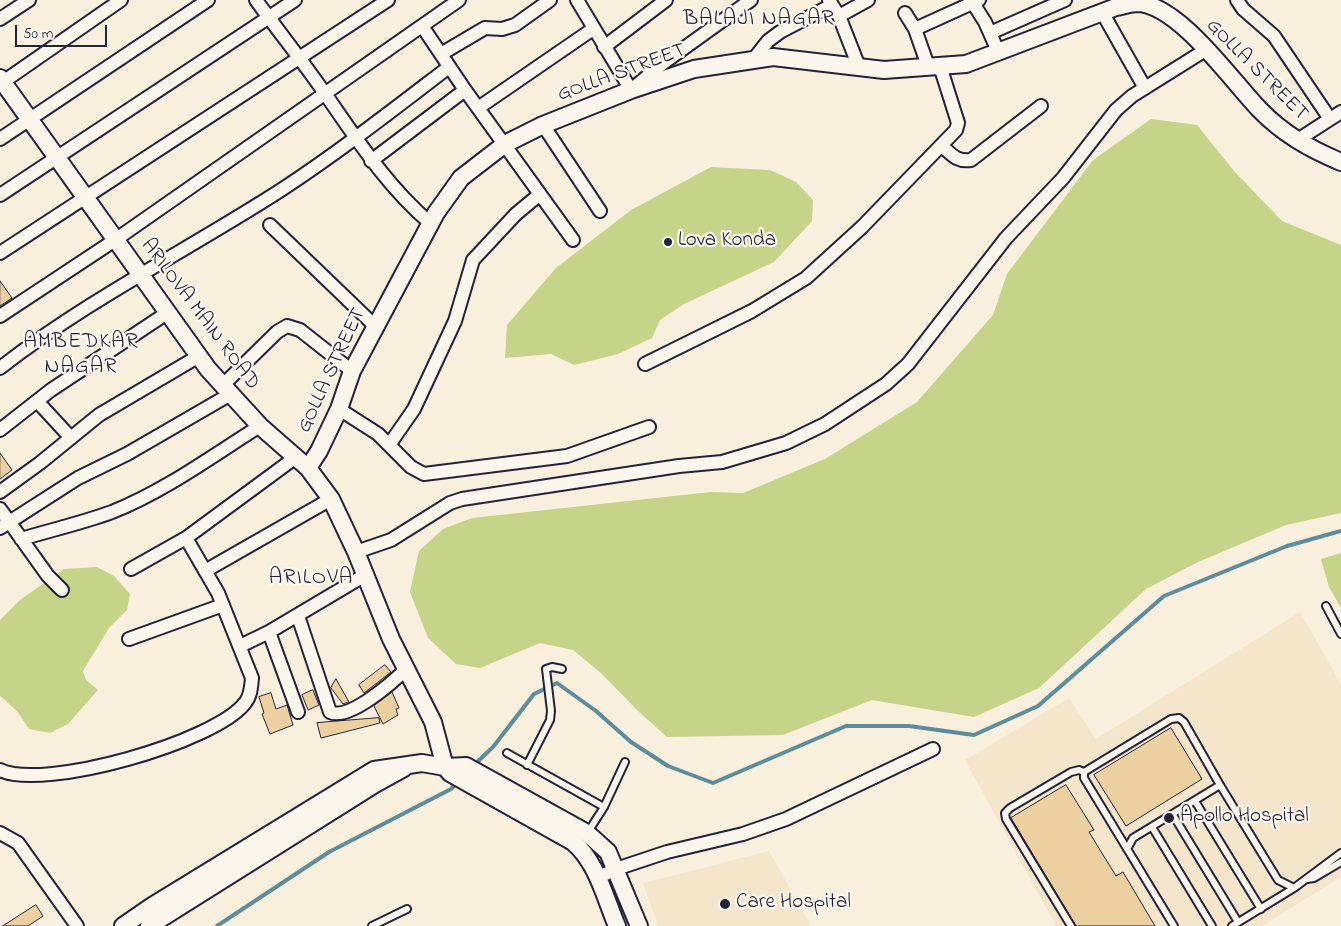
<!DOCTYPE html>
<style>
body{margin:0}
#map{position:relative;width:1341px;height:926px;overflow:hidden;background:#f8efdd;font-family:"Indie Flower",sans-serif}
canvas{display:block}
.scale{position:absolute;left:15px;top:25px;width:92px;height:22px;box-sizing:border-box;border:2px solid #22223b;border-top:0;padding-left:6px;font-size:15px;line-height:18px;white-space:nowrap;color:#22223b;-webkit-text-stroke:4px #fbf7ec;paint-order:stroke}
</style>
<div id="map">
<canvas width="1341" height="926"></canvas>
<div class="scale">50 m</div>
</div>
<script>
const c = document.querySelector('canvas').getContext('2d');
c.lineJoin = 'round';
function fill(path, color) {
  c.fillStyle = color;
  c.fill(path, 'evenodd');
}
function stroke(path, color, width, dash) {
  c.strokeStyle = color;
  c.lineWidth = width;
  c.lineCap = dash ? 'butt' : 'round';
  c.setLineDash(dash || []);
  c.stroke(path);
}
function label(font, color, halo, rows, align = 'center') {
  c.font = font + ' "Indie Flower",sans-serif';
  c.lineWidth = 4.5;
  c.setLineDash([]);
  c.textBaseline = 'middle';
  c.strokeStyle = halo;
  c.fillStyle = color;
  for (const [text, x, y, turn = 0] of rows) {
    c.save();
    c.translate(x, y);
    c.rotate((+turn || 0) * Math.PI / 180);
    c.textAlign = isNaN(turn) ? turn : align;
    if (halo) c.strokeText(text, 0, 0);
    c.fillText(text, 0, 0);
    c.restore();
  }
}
const built = new Path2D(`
 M1300 612 1341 684V877L1262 926H1056L965 760 1069 698 1096 739Z
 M769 851 811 926H658L643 883Z`);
const green = new Path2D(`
 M1151 119 1197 125 1234 171 1282 221 1341 245V513L1286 525 1198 562 1146 589 1039 688 974 717 872 700 783 735 667 737 638 711 602 674 573 650 540 643 480 668 456 664 428 638 410 592 419 551 443 529 472 518 711 492 743 493 825 459 917 402 993 315 1007 274 1093 160Z
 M711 167 770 170 796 182 813 200 812 221 774 262 684 304 660 320 652 338 618 354 574 365 551 354 505 358 507 325 556 268 631 210Z
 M1341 553V608L1329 587 1321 559Z
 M97 567 114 576 130 594 127 610 109 628 83 671 86 680 98 690 68 724 50 733 29 729 17 711 0 696V620L20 600 64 569Z`);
const stream = new Path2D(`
 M474 765 493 747 534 694 557 683 596 711 631 742 668 766 713 783 846 726H909L974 735 1038 706 1164 596 1287 546 1341 531
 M217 926 329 852 451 789 457 783`);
const building = new Path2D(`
 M0 281 12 298 0 306Z
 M0 453 12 470 0 479Z
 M385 665 391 672 364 693 359 685Z
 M336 679 349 702 345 703 343 704 331 688Z
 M313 690 319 705 308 710 302 695Z
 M392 692 399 708 396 709 398 715 383 724 374 706Z
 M271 693 276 709 287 705 293 725 270 734 262 714 264 713 259 697Z
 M379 718 380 723 321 738 317 723Z
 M1171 728 1202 779 1126 826 1094 775Z
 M1066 785 1094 830 1089 832 1116 876 1123 872 1155 926H1076L1011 818Z
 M36 905 43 916 28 926H3Z`);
const service = new Path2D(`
 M1326 606 1341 634
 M507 753 604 807
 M527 765 550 720 551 711 546 669 552 667 562 669
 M1195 801 1261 909
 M1173 815 1238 922
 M1152 827 1212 926
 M588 832 604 807 625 762
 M1127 849 1133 838 1220 785 1278 880 1294 888
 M1307 879 1314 878 1341 862
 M372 926 407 909
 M1071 926 1006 819 1005 813 1010 808 1071 772 1079 770 1084 772
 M1174 926 1084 778V772L1171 719 1179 718 1184 722 1220 785
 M1232 926 1294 888 1341 853`);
const minor = new Path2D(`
 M256 0C279 32 304 63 326 95 358 141 387 186 430 223
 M577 0 631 90 662 64 751 0
 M829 0 839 16 859 67
 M971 0 985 22 998 51
 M1237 0 1243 9 1274 36 1330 119
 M1102 12 1145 88
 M905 13 915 29 928 66
 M839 16 868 0
 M0 19 29 0
 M422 26 465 90 573 240
 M915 29 979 0
 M990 33 1065 0
 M604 47 666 0
 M441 54 485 28 502 29 515 25 550 0
 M753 60 768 41 780 32 832 5
 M0 84 121 0
 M478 108 593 29
 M543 125 600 211
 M0 139 208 0
 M1296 141 1341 112
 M942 146C952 155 957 162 971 160L1041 106
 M371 161 465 90
 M0 195 295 0
 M270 225 376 327
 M0 253 388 0
 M0 316 115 240 459 0
 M645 364 752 311 806 278 862 227 956 130 958 123 940 66
 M0 368C87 300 188 250 281 190 339 152 394 109 449 67
 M222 386 277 332 287 326 300 330 352 371
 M37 401 71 438
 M339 409 378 434 411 467 424 474 567 456 649 427
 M0 430 51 390 167 313
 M389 445 414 409 455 321 473 260 516 214 540 194
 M0 492 40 463 99 415 199 356
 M0 509 48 576 62 590
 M0 528 78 478 127 454 229 395
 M21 539C51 530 82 523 112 512 165 491 212 456 260 426
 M356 552 391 540 450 503 462 499 679 466 722 462 786 443 825 424 886 384 908 364 1006 238 1063 178 1116 110 1132 96 1207 49
 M131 569 186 538 296 457
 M205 571 331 499
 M298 616 330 712C349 721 393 682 406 669
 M129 639 223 605
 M240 646 269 632
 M298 712 269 632 365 575
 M0 770C44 791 215 742 245 703 251 696 251 687 252 678L218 593 186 538
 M0 833 18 843 77 926
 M597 878 616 869 667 852 743 834 786 819 933 749`);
const tertiary = new Path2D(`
 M0 78 208 369 260 426 308 468 331 499 356 552 391 639 433 722 445 767 450 773 573 842C597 862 605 898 617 926
 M308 468 319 451 339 409 352 371 436 213 461 178 505 144 543 125 631 90 694 69 773 57 884 70 966 64 1116 7C1123 6 1131 3 1138 3 1179 5 1232 81 1259 109 1283 134 1310 149 1341 162
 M123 926 152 906 374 770 422 763 445 767 466 766 587 833 608 852 639 926
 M149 926 375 784 404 768`);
const markers = [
 [668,242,5,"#22223b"],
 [1169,818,6,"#22223b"],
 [725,904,6,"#22223b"]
];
const streetNames = [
 ["GOLLA STREET",1256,71,45],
 ["GOLLA STREET",622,74,-20],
 ["ARILOVA MAIN ROAD",199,315,53],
 ["GOLLA STREET",333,371,-65]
];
const poiNames = [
 ["Lova Konda",678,242],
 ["Apollo Hospital",1180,818],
 ["Care Hospital",736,904]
];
const neighbourhoodNames = [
 ["BALAJI NAGAR",759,20],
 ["AMBEDKAR",81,343],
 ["NAGAR",81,368],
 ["ARILOVA",311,579]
];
fill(built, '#f5e6cb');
fill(green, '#c5d488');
stroke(stream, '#5d8d9d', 4);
fill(building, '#edd0a0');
stroke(building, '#22223b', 1);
stroke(service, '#22223b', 10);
stroke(minor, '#22223b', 16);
stroke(tertiary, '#22223b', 20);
stroke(service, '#fbf7ec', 6);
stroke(minor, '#fbf7ec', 12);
stroke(tertiary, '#fbf7ec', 16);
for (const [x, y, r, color] of markers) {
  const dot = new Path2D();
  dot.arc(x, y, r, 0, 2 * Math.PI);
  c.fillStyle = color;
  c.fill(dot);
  stroke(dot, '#fbf7ec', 2);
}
label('21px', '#22223b', '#fbf7ec', streetNames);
label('21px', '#22223b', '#fbf7ec', poiNames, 'left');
c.letterSpacing = '1px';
label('22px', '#22223b', '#fbf7ec', neighbourhoodNames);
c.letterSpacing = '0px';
</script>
